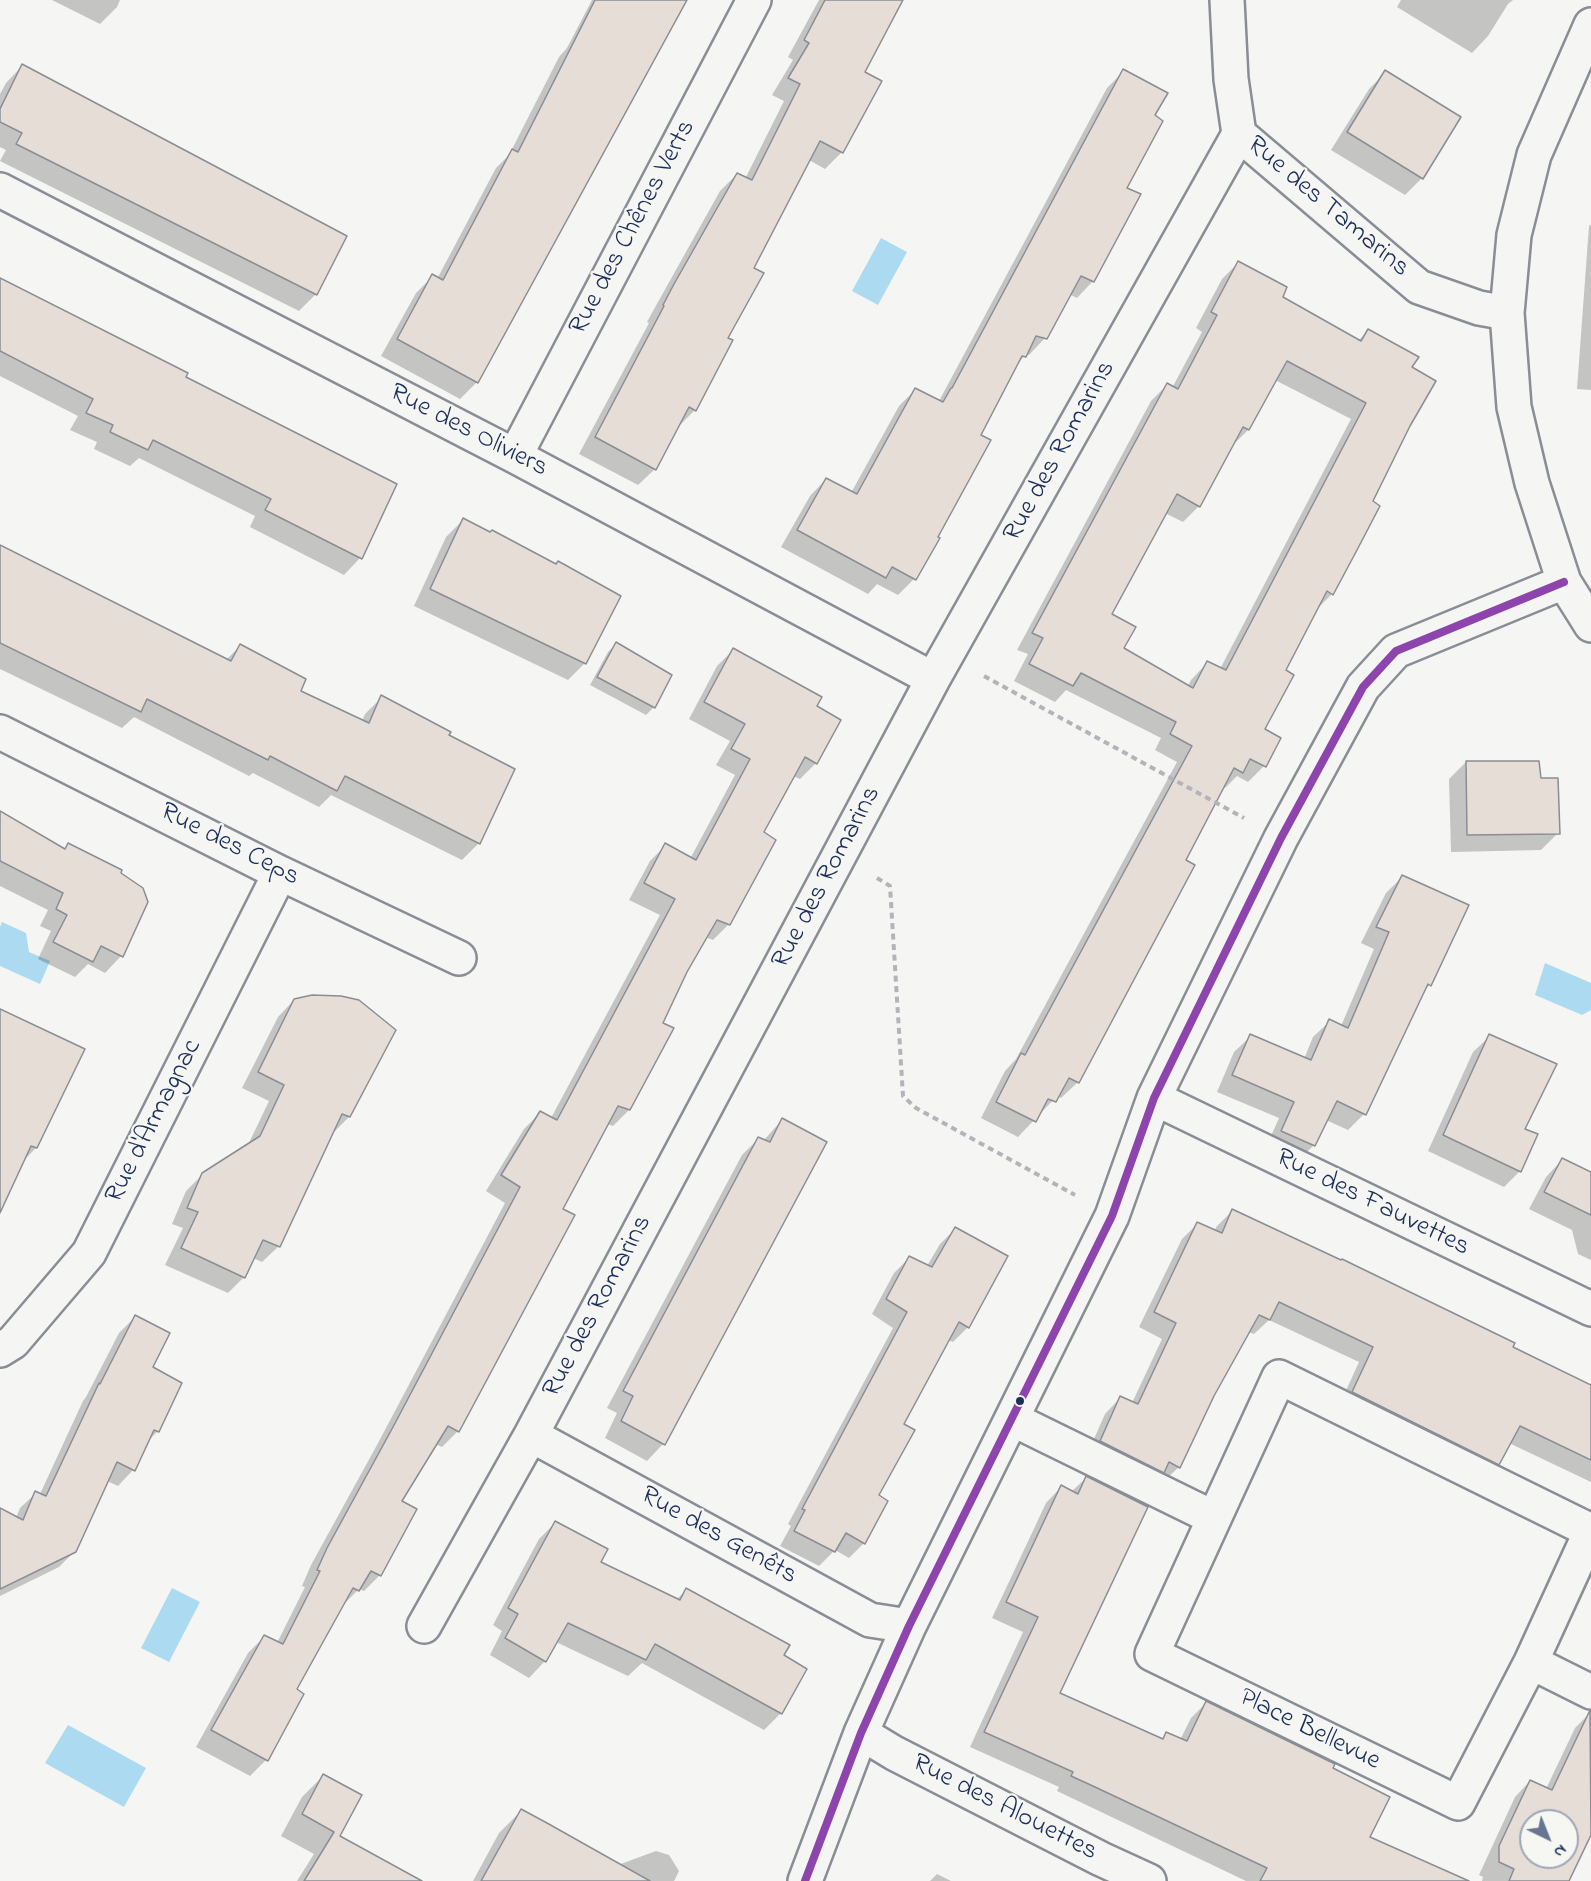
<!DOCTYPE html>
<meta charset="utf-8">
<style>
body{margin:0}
#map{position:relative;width:1591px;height:1881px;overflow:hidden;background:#f5f5f3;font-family:"Indie Flower",sans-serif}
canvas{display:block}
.north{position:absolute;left:1519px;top:1809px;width:60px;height:60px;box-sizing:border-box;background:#f6f6f2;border:2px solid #9ea6b7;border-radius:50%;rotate:137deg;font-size:16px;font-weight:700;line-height:24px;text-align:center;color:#1b2f5e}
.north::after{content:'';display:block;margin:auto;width:21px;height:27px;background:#677492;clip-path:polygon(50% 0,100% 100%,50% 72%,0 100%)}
</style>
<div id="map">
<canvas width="1591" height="1881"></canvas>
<div class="north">N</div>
</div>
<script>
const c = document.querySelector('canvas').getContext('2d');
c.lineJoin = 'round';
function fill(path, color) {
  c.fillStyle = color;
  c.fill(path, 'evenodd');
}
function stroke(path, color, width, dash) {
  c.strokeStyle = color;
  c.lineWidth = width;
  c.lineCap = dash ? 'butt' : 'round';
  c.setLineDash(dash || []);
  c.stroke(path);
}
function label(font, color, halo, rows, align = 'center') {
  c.font = font + ' "Indie Flower",sans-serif';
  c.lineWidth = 4.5;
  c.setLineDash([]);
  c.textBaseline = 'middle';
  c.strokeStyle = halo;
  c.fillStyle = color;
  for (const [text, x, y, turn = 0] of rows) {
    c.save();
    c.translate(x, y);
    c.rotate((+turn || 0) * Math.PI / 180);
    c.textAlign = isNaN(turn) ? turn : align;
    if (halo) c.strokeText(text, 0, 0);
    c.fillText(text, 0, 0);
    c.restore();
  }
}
const water = new Path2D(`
 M881 238 907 252 878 305 852 291Z
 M2 922 26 933 29 952 50 961 40 984 0 966V927Z
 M1545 963 1591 983V1010L1582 1015 1535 995Z
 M172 1588 200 1602 169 1662 141 1648Z
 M68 1725 146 1768 124 1807 45 1763Z`);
const shadow = new Path2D(`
 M52 0H120L117 7 100 24Z
 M592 0H685L477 382 460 399 381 356 416 293 433 276 437 279 496 168 509 155 559 57 567 48Z
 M819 0H901L863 73 842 152 825 169 809 160 752 269 726 339 695 410 678 427 655 469 638 485 579 454 649 323 647 322 658 302 720 191 737 174 745 179 784 101 772 95 793 60 788 57Z
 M1401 0H1513L1508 4 1488 36 1472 53 1397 7Z
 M22 66 316 294 299 311 0 161 6 150 0 147V94L6 83Z
 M1124 71 1153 116 1093 281 1077 298 1069 294 1045 338 1029 355 1026 354 1015 367 979 435 914 579 898 595 877 584 868 594 781 547 810 496 826 479 851 493 899 406 915 390 939 401 1107 88Z
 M1386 72 1422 178 1405 195 1331 150 1369 89Z
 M1591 224V390L1577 389 1589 226Z
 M1238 263 1281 297 1358 341 1368 331 1410 368 1409 426 1371 502 1332 594 1316 610 1284 670 1263 729 1264 766 1248 782 1237 776 1225 788 1223 787 1184 860 1078 1082 1061 1098 1057 1096 1018 1137 981 1118 1005 1071 1016 1059 1177 762 1155 750 1161 738 1066 690 1055 702 1014 681 1028 654 1017 650 1151 401 1167 385 1172 388 1202 332 1196 328 1222 279ZM1275 380 1351 419 1220 669 1207 663 1191 680 1188 686 1122 649 1110 615 1165 513 1183 522 1199 506 1232 446 1248 430Z
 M0 280 184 378 395 485 360 558 344 575 250 527 255 516 139 458 130 466 94 449 97 442 70 430 78 416 0 376Z
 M463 520 585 663 568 680 414 606 446 537Z
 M0 547 226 660 240 646 299 691 362 721 365 714 382 697 447 736 479 843 462 860 331 795 319 807 253 773 249 776 134 717 122 728 0 669Z
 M616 644 654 707 646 715 590 685 608 652Z
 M733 650 815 707 816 763 800 779 793 776 762 833 729 924 713 940 705 937 686 972 661 1023 629 1110 613 1126 607 1124 561 1210 458 1431 442 1447 435 1444 400 1502 380 1575 364 1591 359 1589 342 1606 295 1689 266 1760 250 1776 196 1747 248 1653 264 1637 277 1643 305 1587 302 1586 311 1565 377 1445 505 1203 486 1191 524 1129 540 1113 551 1118 660 915 629 900 650 861 666 845 690 859 735 775 716 765 730 741 689 719 717 666Z
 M1466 762 1540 780 1558 833 1541 850 1451 852 1449 779Z
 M0 813 63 850 68 845 121 956 105 973 88 964 75 977 38 959 51 931 40 926 48 910 0 886Z
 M1403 876 1430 985 1423 991 1364 1114 1348 1130 1326 1120 1314 1145 1298 1161 1266 1147 1279 1118 1217 1092 1234 1052 1251 1036 1304 1059 1313 1037 1330 1021 1341 1026 1374 949 1361 943 1386 893Z
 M294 1000 394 1031 349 1117 333 1133 279 1246 262 1262 253 1258 244 1277 228 1293 165 1265 183 1228 172 1224 186 1191 203 1174 248 1145 269 1101 242 1088 278 1017Z
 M0 1011 36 1148 22 1162 0 1209Z
 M1490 1036 1523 1130 1520 1171 1504 1187 1428 1151 1473 1052Z
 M782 1120 825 1143 663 1444 647 1461 605 1438 617 1413 607 1408 742 1155 759 1138 764 1140Z
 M1562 1160 1591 1173V1260L1578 1254 1572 1230 1529 1209 1546 1177Z
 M1232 1211 1591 1386V1482L1509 1443 1498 1464 1482 1479 1338 1408 1359 1362 1269 1320 1254 1334 1248 1332 1213 1395 1179 1467 1163 1482 1086 1457 1105 1414 1120 1398 1132 1403 1162 1339 1139 1327 1182 1239 1198 1223 1214 1231 1217 1226Z
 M955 1229 1006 1257 968 1327 953 1342 948 1340 902 1425 877 1496 864 1543 849 1558 835 1550 819 1566 780 1546 791 1526 788 1524 893 1328 872 1314 894 1273 909 1258 927 1266 940 1244Z
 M135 1317 151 1368 158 1431 146 1443 133 1470 118 1486 107 1481 75 1551 59 1567 0 1596V1510L16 1518 20 1508 36 1493 40 1494 83 1401 86 1397 119 1333Z
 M1086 1478 1058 1693 1160 1740 1166 1734 1180 1740 1191 1718 1206 1703 1331 1768 1368 1838 1397 1881H1246L1057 1791 1059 1787 970 1747 1023 1632 992 1618 1046 1503 1061 1487 1071 1492Z
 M556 1522 599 1563 676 1600 686 1590 782 1656 781 1713 764 1730 642 1663 628 1676 556 1642 545 1661 529 1678 490 1655 502 1631 493 1625 539 1539Z
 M1591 1712V1832L1568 1881H1482L1483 1877 1479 1875 1515 1797 1530 1781 1546 1789 1575 1728ZM1531 1821H1567V1857H1531Z
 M323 1776 338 1836 419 1881H297L314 1854 281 1836 302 1797Z
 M521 1811 618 1865 656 1851 669 1855 679 1871 674 1881H473L499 1833Z
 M937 1874 951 1881H930Z`);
const building = new Path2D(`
 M595 0H687L478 383 397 339 432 274 443 280 512 149 518 152Z
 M825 0H903L865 72 882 81 843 153 820 141 754 268 764 273 728 338 733 340 696 411 689 407 656 470 595 437 664 306 663 305 674 284 737 173 752 180 800 84 788 78 809 43 804 40Z
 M22 64 347 236 317 295 16 144 22 133 0 122V109Z
 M1123 69 1168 93 1155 115 1163 121 1127 188 1141 194 1094 282 1081 276 1047 339 1036 336 1026 357 1022 356 981 435 991 440 938 537 940 538 916 580 892 567 886 578 797 530 826 478 857 494 915 388 943 402 951 388H952Z
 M1385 70 1461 117 1423 179 1347 132Z
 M1238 261 1287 287 1283 297 1361 341 1368 329 1419 357 1412 367 1436 381 1410 426 1373 501 1380 506 1357 550 1333 595 1327 591 1286 670 1294 675 1265 729 1281 738 1266 767 1250 759 1243 773 1234 768 1186 860 1195 865 1079 1083 1069 1078 1056 1102 1048 1099 1036 1122 996 1102 1021 1053 1025 1055 1192 746 1170 734 1176 722 1081 673 1073 686 1029 664 1043 638 1032 633 1167 383 1178 389 1217 315 1211 312ZM1287 361 1366 403 1226 670 1207 661 1193 688 1124 648 1136 627 1112 614 1177 494 1200 507 1243 427 1249 430Z
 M0 278 188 373 186 377 397 484 362 559 265 510 271 499 153 440 148 450 110 432 113 425 86 413 93 399 0 351Z
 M463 518 490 532 492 530 556 564 558 561 621 596 586 664 430 589Z
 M0 545 231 661 240 644 306 679 301 691 369 723 381 695 451 732 449 735 515 769 480 844 345 776 337 791 270 756 268 760 147 699 141 712 0 643Z
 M616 642 672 675 655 708 597 677Z
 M733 648 822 697 817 706 841 720 817 764 805 757 764 832 776 840 730 925 717 920 687 972 663 1023 674 1028 630 1110 618 1106 563 1209 575 1215 552 1258 459 1432 448 1426 402 1501 417 1509 381 1576 371 1571 359 1591 353 1588 297 1689 304 1694 268 1761 211 1730 264 1635 283 1644 320 1571 317 1570 327 1548 393 1427 520 1187 501 1175 540 1111 557 1120 675 899 644 883 665 843 696 860 750 759 731 749 745 724 704 702Z
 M1466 761H1539L1541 778H1558L1560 834 1467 835Z
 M0 811 65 849 68 843 122 870 121 873 143 888 148 902 123 957 101 946 93 962 53 942 67 915 56 909 63 893 0 861Z
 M1402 875 1469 905 1431 986 1428 984 1366 1115 1337 1101 1315 1146 1281 1131 1294 1102 1232 1075 1250 1034 1311 1060 1329 1019 1348 1028 1389 932 1376 927Z
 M312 995 341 996 359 1000 396 1030 350 1117 342 1114 280 1247 263 1240 245 1278 181 1248 198 1212 187 1208 202 1173 260 1136 284 1085 258 1072 294 999Z
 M0 1009 85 1049 37 1148 31 1146 0 1213Z
 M1489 1034 1557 1064 1525 1129 1538 1134 1521 1172 1443 1135Z
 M782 1118 827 1142 665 1445 621 1421 633 1396 623 1391 758 1137 770 1142Z
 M1562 1158 1591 1172V1215L1544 1192Z
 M1232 1209 1341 1260 1342 1259 1515 1343 1513 1347 1591 1385V1460L1520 1426 1499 1465 1352 1392 1373 1347 1279 1302 1270 1320 1259 1315 1214 1396 1180 1468 1169 1462 1164 1473 1100 1441 1120 1396 1138 1404 1176 1323 1154 1312 1197 1222 1222 1233Z
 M955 1227 1008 1256 969 1328 959 1322 904 1424 915 1430 879 1495 888 1501 865 1544 846 1533 835 1552 794 1531 805 1510 802 1509 907 1312 886 1299 909 1256 932 1267Z
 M135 1315 170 1333 153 1367 182 1383 159 1432 154 1430 135 1471 117 1462 76 1552 0 1589V1508L23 1520 35 1491 46 1496 99 1383 100 1384Z
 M1086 1476 1148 1507 1060 1693 1163 1739 1166 1732 1187 1741 1206 1701 1335 1764 1333 1768 1390 1797 1370 1837 1469 1881H1260L1267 1868 1095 1787 1071 1776 1073 1772 984 1732 1038 1617 1006 1602 1061 1485 1078 1494Z
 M555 1521 608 1549 601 1562 680 1600 686 1588 790 1645 784 1655 807 1669 782 1714 655 1644 646 1660 568 1623 546 1662 505 1638 518 1614 508 1608Z
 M1590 1710 1591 1835 1569 1881H1509L1514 1869 1499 1862V1846L1530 1780 1552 1790ZM1531 1821H1567V1857H1531Z
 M323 1774 362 1795 340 1836 422 1881H304L334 1832 302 1814Z
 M521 1809 547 1823 650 1881H481Z`);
const path = new Path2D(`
 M984 676 1244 818
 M877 878 890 886 903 1096 916 1108 1075 1195`);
const minor = new Path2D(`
 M1227 0 1231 79 1239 134 1419 287 1479 308 1507 313
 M1591 25 1534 155 1514 235 1507 313 1514 407 1532 483 1564 582 1591 625
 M0 190 515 456 933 679
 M515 456 754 0
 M0 732 280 873 459 958
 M1154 1098 1591 1309
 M0 1350 13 1342 89 1253 280 873
 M1279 1377 1591 1531 1531 1662 1458 1803 1152 1654Z
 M1012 1419 1214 1518
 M531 1435 870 1620 909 1626
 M424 1626 531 1435 933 679 1239 134
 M1531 1662 1591 1692
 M861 1733 894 1753 1101 1859 1149 1881
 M805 1881 861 1733 909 1626 1112 1216 1154 1098 1281 838 1363 687 1396 651 1564 582`);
const bus1 = new Path2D(`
 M805 1881 861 1733 909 1626 1112 1216 1154 1098 1281 838 1363 687 1396 651 1564 582`);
const markers = [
 [1020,1401,5,"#1b2f5e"]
];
const streetNames = [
 ["Rue des Tamarins",1327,208,40],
 ["Rue des Chênes Verts",634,228,-62],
 ["Rue des Oliviers",468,432,27],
 ["Rue des Romarins",1061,452,-61],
 ["Rue des Ceps",229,846,27],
 ["Rue des Romarins",828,878,-62],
 ["Rue d'Armagnac",155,1122,-63],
 ["Rue des Fauvettes",1372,1204,26],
 ["Rue des Romarins",599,1307,-62],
 ["Rue des Genêts",718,1537,29],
 ["Place Bellevue",1309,1731,26],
 ["Rue des Alouettes",1004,1809,27]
];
fill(water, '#acdaf0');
fill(shadow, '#0003');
fill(building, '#e6ddd6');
stroke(building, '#898d95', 1.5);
stroke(minor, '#898d95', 38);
stroke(path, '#b2b4b9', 4, [6, 4.5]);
stroke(minor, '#f5f5f3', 33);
stroke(bus1, '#8e44ad', 8);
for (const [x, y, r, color] of markers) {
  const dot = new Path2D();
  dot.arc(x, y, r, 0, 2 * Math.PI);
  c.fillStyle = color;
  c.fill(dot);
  stroke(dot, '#f6f6f2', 2);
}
label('27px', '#1b2f5e', '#f6f6f2', streetNames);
</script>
